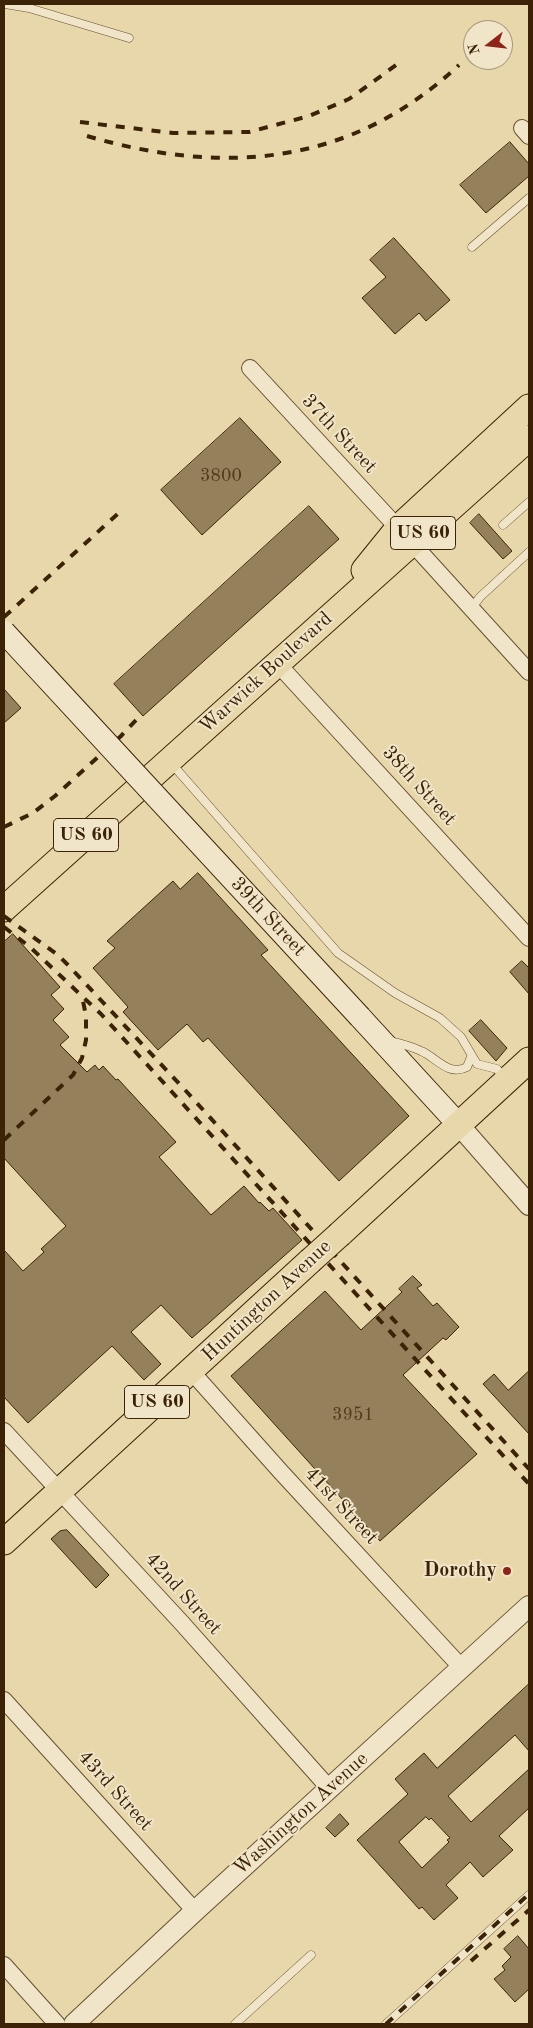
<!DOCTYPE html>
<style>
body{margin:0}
#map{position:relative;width:533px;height:2028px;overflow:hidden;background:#e8d7ab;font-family:"Old Standard TT",serif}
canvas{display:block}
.frame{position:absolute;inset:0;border:5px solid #3c2207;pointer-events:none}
.north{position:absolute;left:463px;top:20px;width:50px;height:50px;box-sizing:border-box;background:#f0e5c8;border:1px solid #a8977b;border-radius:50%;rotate:254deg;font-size:14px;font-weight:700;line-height:20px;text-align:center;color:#3c2207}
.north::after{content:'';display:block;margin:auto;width:18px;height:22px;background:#8f2418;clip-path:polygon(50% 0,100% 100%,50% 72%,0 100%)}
</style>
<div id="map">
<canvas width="533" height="2028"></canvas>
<div class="frame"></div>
<div class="north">N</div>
</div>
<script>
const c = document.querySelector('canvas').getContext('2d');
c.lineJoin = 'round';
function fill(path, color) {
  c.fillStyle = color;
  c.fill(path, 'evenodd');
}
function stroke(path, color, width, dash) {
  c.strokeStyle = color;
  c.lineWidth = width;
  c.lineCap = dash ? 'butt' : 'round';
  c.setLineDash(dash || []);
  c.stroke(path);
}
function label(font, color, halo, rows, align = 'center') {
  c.font = font + ' "Old Standard TT",serif';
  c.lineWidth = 4;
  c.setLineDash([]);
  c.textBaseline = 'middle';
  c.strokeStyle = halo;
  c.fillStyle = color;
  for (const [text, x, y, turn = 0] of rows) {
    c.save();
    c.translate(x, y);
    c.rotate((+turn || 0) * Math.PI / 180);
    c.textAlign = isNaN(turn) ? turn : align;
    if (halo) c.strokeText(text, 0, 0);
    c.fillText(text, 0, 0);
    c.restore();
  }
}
const building = new Path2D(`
 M510 142 529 164V176L486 213 460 185Z
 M394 238 450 300 426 321 419 313 395 334 362 298 386 277 370 260Z
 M240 418 281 462 202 535 161 490Z
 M309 506 339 539 143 716 114 684Z
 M479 514 512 551 503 559 470 523Z
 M4 689 21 708 4 723Z
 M198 873 268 950 261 955 409 1116 339 1181 208 1038 203 1042 187 1024 158 1050 123 1012 128 1007 93 968 115 948 107 941 173 881 180 889Z
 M13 934 60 987 51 995 64 1009 53 1020 69 1037 60 1045 87 1072 95 1065 99 1070 103 1066 116 1080 118 1079 176 1142 159 1157 211 1215 244 1186 259 1203 260 1202 269 1211 273 1208 302 1240 192 1338 161 1305 131 1332 161 1364 144 1380 112 1346 28 1423 4 1397V1250L23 1271 44 1252 41 1249 66 1226 4 1158V942Z
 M522 961 529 968V994L510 972Z
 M481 1020 507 1048 496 1061 469 1031Z
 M413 1276 422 1285 417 1288 433 1306 437 1303 459 1327 446 1340 443 1338 403 1375 477 1454 380 1541 231 1376 325 1291 361 1330 402 1292 399 1289Z
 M529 1371V1434L483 1384 494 1374 508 1390Z
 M67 1530 109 1575 96 1588 51 1539 60 1531Z
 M529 1684V1751L515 1735 448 1796 471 1822 529 1769V1808L499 1836 513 1850 483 1877 470 1862 446 1885 458 1898 434 1920 422 1907 419 1909 357 1840 408 1794 395 1779 424 1753 437 1768ZM426 1817 429 1820 431 1818 450 1838 447 1840 449 1842 422 1868 399 1842Z
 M340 1814 349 1824 335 1837 326 1828Z
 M518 1936 529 1949V1989L515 2002 494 1979 505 1970 502 1966 511 1957 504 1949Z`);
const service = new Path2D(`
 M5 4 29 8 129 38
 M472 247 529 198
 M503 525 529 502
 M471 609 480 597 529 552
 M171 763 338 953 395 993 440 1018 461 1037 477 1064 497 1069 504 1078
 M391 1041C401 1044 411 1046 421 1051 436 1057 448 1077 467 1067L471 1057
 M235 2024 311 1955
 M386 2024 529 1895`);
const minor = new Path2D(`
 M522 128 529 136
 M250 368 398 528
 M412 543 529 672
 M277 663 529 938
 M191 1371 281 1472 462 1668
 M4 1431 180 1621 329 1788
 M4 1700 195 1911
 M4 1965 57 2024`);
const tertiary = new Path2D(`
 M459 1125 529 1205
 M74 2024 195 1911 529 1606`);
const secondary = new Path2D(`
 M360 1017 459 1125`);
const primary = new Path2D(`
 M364 570 398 528 529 407
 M4 909 529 438
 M340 1234 529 1060
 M4 1542 310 1261`);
const rail = new Path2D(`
 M80 122 173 133 249 132 309 116 349 99 399 63
 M87 136C224 176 351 166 459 65
 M4 617 122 510
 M4 827 33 813 55 796 121 736 139 717
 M4 916 58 955 68 965 186 1091 529 1469
 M4 927 30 947 101 1014 529 1484
 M4 1140 73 1075 82 1058 86 1040V1016L82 996
 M471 1961 529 1910
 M386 2024 529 1894`);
const secondaryBridge = new Path2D(`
 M4 632 360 1017`);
const primaryBridge = new Path2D(`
 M310 1261 340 1234`);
const markers = [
 [507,1571,5,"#8f2418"]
];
const numberNames = [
 ["3800",221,476],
 ["3951",353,1415]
];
const shields = [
 [423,533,65],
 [86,835,65],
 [157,1402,65]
];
const shieldNames = [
 ["US 60",423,533],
 ["US 60",86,835],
 ["US 60",157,1402]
];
const streetNames = [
 ["37th Street",339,434,47],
 ["Warwick Boulevard",266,673,-42],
 ["38th Street",419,786,48],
 ["39th Street",268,917,47],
 ["Huntington Avenue",267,1301,-43],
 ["41st Street",341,1506,47],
 ["42nd Street",183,1594,48],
 ["43rd Street",115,1791,48],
 ["Washington Avenue",301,1814,-42]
];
const poiNames = [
 ["Dorothy",497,1571]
];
fill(building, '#95805c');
stroke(building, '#3c2207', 1);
stroke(service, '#674f30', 9);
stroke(minor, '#674f30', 18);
stroke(tertiary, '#674f30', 22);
stroke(secondary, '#3c2207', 24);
stroke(primary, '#3c2207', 27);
stroke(service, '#f0e5c8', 8);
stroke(minor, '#f0e5c8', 16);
stroke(tertiary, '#f0e5c8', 20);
stroke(secondary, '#f0e5c8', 22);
stroke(primary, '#e8d7ab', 25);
stroke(rail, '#3c2207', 4, [9, 9]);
stroke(secondaryBridge, '#3c2207', 24, []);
stroke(primaryBridge, '#3c2207', 27, []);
stroke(secondaryBridge, '#f0e5c8', 22);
stroke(primaryBridge, '#e8d7ab', 25);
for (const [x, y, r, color] of markers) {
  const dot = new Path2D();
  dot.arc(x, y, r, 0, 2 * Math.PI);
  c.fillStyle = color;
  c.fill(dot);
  stroke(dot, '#f0e5c8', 2);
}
label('18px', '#523a1c', null, numberNames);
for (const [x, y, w] of shields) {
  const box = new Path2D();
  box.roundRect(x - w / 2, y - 16.5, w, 33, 4);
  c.fillStyle = '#f0e5c8';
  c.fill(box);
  stroke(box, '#3c2207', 1);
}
label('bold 19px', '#3c2207', null, shieldNames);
label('20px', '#3c2207', '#f0e5c8', streetNames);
label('bold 20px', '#3c2207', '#f0e5c8', poiNames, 'right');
</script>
